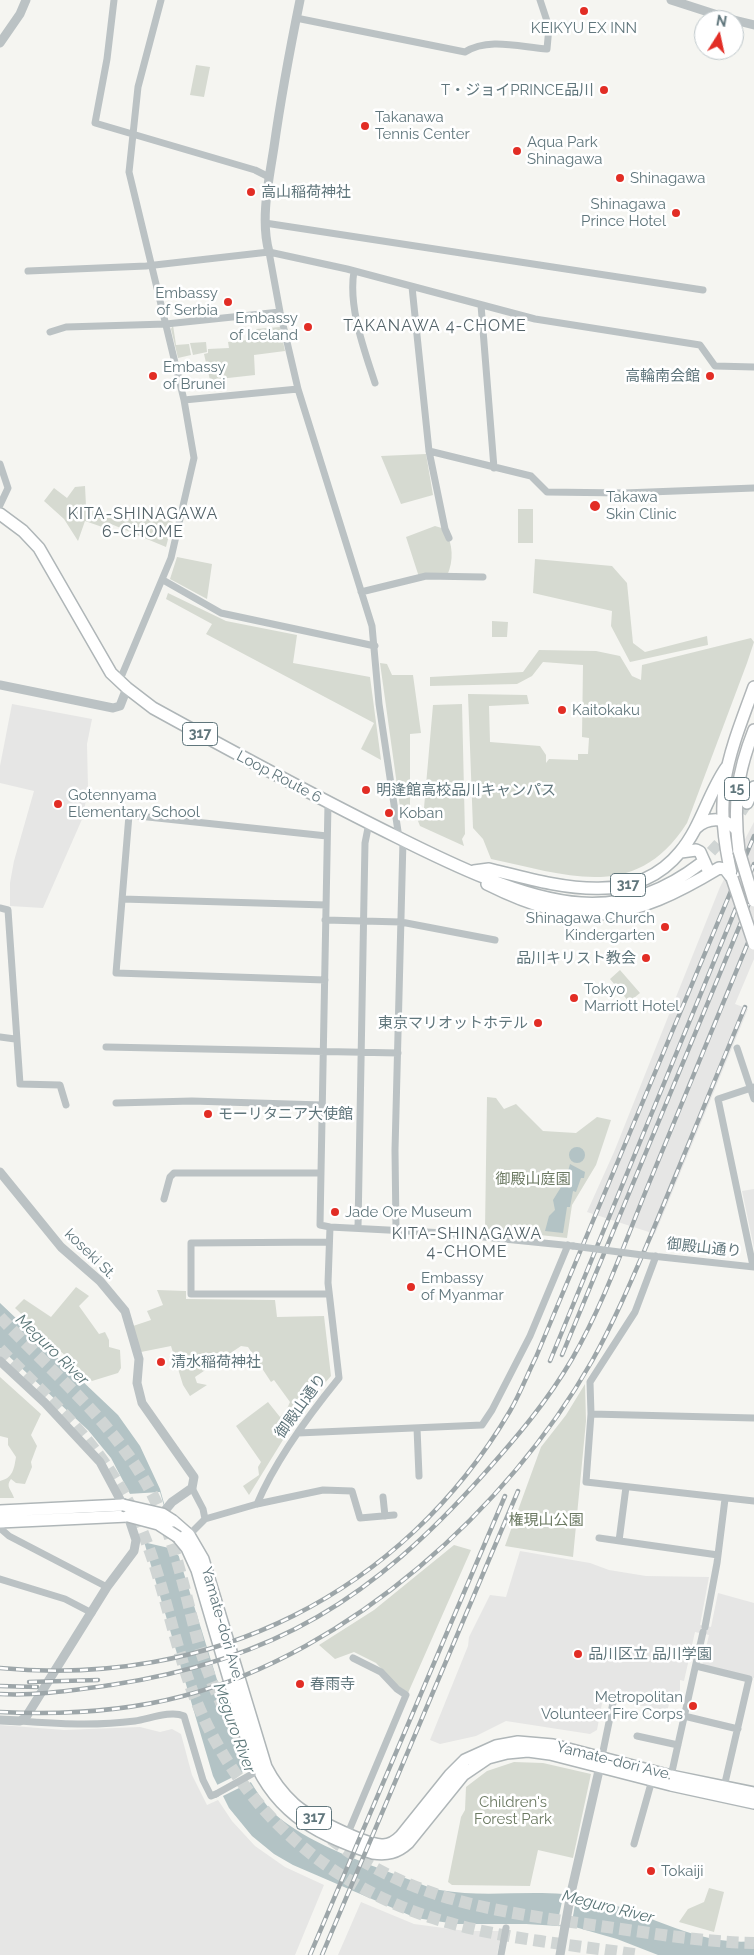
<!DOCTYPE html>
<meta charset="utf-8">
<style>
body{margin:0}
#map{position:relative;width:754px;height:1955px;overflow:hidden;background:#f5f5f1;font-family:Raleway,sans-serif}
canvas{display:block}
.north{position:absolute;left:694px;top:10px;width:50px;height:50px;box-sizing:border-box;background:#fff;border:1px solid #bfc8cb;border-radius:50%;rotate:10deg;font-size:14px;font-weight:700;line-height:20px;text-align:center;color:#60767c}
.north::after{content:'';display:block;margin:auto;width:18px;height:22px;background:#e22d25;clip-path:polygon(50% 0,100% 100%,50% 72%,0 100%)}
</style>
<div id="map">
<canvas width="754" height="1955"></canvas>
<div class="north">N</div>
</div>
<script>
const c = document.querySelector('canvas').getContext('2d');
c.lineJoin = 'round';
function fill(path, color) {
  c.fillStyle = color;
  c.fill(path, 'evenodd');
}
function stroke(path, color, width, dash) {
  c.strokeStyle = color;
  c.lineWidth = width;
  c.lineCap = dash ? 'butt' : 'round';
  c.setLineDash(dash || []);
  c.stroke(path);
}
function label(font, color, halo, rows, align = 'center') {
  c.font = font + ' Raleway,"Noto Sans JP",sans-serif';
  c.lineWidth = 5;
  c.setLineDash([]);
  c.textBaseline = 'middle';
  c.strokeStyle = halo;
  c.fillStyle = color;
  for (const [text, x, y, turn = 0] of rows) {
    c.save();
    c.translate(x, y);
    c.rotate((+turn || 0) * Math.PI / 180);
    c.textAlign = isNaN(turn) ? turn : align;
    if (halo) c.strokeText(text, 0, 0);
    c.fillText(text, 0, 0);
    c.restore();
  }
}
const built = new Path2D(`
 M12 704 92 719 87 744 88 788 83 817 43 908 10 906V883L14 861 34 791 0 783V766Z
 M754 822V959L735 1004 748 1009 655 1234 587 1212 614 1152 720 887Z
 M754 1189V1248L742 1191Z
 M520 1551 590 1563 609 1570 646 1576 709 1577 700 1625 711 1627 718 1593 754 1603V1678L702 1665 709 1635 695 1632 684 1681 680 1680V1690L674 1698H671L667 1711 603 1698 597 1730 590 1734 506 1721 476 1736 440 1744 430 1740 468 1646 469 1637 490 1595 506 1597Z
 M0 1725 64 1730 140 1727 160 1732 172 1729 181 1734 192 1775 207 1805 218 1800 232 1821 255 1846 285 1867 324 1885 295 1955H0Z
 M361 1902 414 1924 466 1931H502L497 1955H338Z`);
const green = new Path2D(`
 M196 65 210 67 204 97 190 95Z
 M173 325 176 345 189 344 191 355 178 358 171 329Z
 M280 327 285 351 254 355 255 375 210 380 204 354 208 353V349L229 348 228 342 257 339 256 329Z
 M206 342 207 352 193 355 190 343Z
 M426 454 433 495 401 504 381 456Z
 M85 486 86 506 92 507 93 517 173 520 166 547 111 524 108 529 85 521 78 541 64 519 44 501 54 488 67 498 75 487Z
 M518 509H533V543H518Z
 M435 526 445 529C453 545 454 560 447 576L419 577 406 537Z
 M177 557 212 564 207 599 170 579Z
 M535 559 612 566 627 583 633 643 645 652 707 636 708 645 630 662 611 626 612 611 533 593Z
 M168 593 226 621 297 635 293 663 370 677 381 760 361 749 374 723 206 634 212 624 166 599Z
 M492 621 508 622 507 637H492Z
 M751 638 754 642 747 663 687 823C636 903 568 875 491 859L483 839 473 828 468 694 527 695 529 704 489 706 490 742 540 746 546 755V763L549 759 578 760V754H588L589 738 582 737 583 665 543 662 532 676 517 684 430 686V677L523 672 539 650 596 651 620 656 632 676 641 680 642 665Z
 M380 663 387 664 392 675H413L421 733 410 734V812L401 814Z
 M462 704 465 834 462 839 464 846 420 826 416 816 424 808 433 705Z
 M620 970 640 993 629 1002 610 979Z
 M487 1097 496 1098 504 1109 516 1104 543 1131 576 1133 597 1117 611 1120 596 1165 572 1205 567 1238 485 1229Z
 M76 1287 89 1296 79 1306 99 1334 105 1332 109 1340V1347L120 1350 121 1368 118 1373 92 1381 15 1308 24 1299 51 1317Z
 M157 1290 186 1291V1299L275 1300 277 1317 324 1316 331 1376 302 1409 249 1495 243 1486 259 1475 258 1467 261 1462 236 1426 268 1402 280 1417 286 1411 290 1402 274 1380 271 1382 248 1347 241 1346 195 1377 197 1383 207 1385 190 1396 183 1385 171 1346 141 1352 133 1326 151 1320 147 1311 163 1305Z
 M0 1377 41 1414 31 1435 37 1446 31 1462 32 1467 25 1484 16 1483 11 1479C5 1487 12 1490 14 1498H0V1481C13 1478 14 1469 16 1457L8 1445V1438L0 1436Z
 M585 1384 586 1421 573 1557 505 1546 541 1447 566 1415Z
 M454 1545 471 1550 408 1693 396 1684 376 1663 354 1652 335 1659 319 1645 374 1610Z
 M514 1762 543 1763 591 1774 573 1858 538 1850 530 1886 452 1885 448 1882 461 1817 465 1810 466 1787 487 1771Z
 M709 1888 724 1892 714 1932 679 1922 688 1909 704 1902Z`);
const water = new Path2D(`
 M569 1155a8 8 0 1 1 16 0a8 8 0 1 1-16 0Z
 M570 1164 585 1172 584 1178H581L576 1192 573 1191 570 1207H567L563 1233 545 1231 549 1216 555 1210 553 1200 566 1179Z
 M0 1303 118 1415 140 1446 160 1489 181 1564 247 1776C257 1792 267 1809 282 1820 314 1845 367 1864 405 1878 416 1882 429 1888 440 1890 490 1899 541 1887 591 1898 644 1911 698 1947 754 1941V1955H658L617 1939 575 1927 526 1924H456L416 1918 293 1865 274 1854 252 1836 229 1808 213 1776 130 1494 111 1458 88 1430 0 1348Z`);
const pier = new Path2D(`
 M160 1492 166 1513 179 1556 169 1548 143 1542 128 1494Z
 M247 1770 253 1781 221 1797 215 1786Z
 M564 1892 577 1894 571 1927 557 1925Z`);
const primaryTunnel = new Path2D(`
 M700 864 727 834 747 803`);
const motorwayTunnel = new Path2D(`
 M0 1317C56 1377 121 1427 157 1504 177 1549 186 1598 199 1645 211 1684 227 1720 250 1754
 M0 1349C52 1402 99 1442 133 1511 158 1561 168 1617 185 1670 220 1781 301 1868 410 1910 482 1938 564 1943 640 1955
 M331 1839C412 1902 501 1912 600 1926 651 1933 702 1942 754 1943`);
const minor = new Path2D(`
 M114 0 107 59 95 123 255 170 269 177
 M296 18 465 52C488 37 520 47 547 49L549 27 540 0
 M265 223 703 290
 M269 252 280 312 298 389 372 626 379 704 399 838
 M28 271 146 266 269 252 347 269 535 319 700 345 715 366 754 367
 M354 271C348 307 364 349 375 383
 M412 287 429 451 445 529 449 538
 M481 305 494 468
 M50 332 66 327 166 324 280 312
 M184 400 298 389
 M429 451 531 476 547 492 624 493 754 488
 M0 464 8 488 0 505
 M163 580 221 613 375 646
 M361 592 426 576 483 577
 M119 682 171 558 194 458 184 400 129 172 138 87 161 0
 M328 803 320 1225 330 1227 445 1233 573 1246
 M122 899 326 905
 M0 908 8 910 20 1084 60 1085 66 1105
 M325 920 401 922 495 940
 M325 980 116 973 129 815 327 836
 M0 1037 15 1039
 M106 1047 398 1053
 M737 1048 754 1099
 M116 1103 192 1101 322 1105
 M164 1199 170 1177 174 1173H321
 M358 1228 364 896 365 843 369 823
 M396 1229 395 1150 403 840
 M652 1256 754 1267
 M656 1256 635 1312 590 1382 591 1414 754 1418
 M753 1266 718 1099 754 1087
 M328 1294H191V1243L329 1242
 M591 1414 586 1482 754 1501
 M417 1428 419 1476
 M298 1433 482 1425 492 1410 530 1336 568 1245
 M192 1488 203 1509 205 1519
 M383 1497 385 1516
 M257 1504C276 1459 308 1416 339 1378L328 1283 330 1227
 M0 1528 9 1536 107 1587
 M189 1535 205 1519 257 1504 323 1490 352 1491 360 1518 394 1515
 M599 1538 718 1555
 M619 1541 626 1487
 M0 1579 65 1599 92 1613
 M705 1627 717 1563 725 1499
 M696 1666 749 1679 724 1787
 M684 1716 738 1729
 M20 1721C59 1724 96 1726 135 1721 149 1719 171 1710 184 1716L203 1780 211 1796 216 1794
 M637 1736 678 1745
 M601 1761 614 1698
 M671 1776 703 1632
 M348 1833 406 1695 397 1689 381 1672 353 1658
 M634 1844 652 1780
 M501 1955 506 1928`);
const tertiary = new Path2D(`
 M671 0 733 20
 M734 20 754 25
 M0 43 20 14 26 0
 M269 252C260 219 269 180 274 147 281 97 290 49 300 0
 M0 685 113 708 120 706 127 688
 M0 1172 61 1247 100 1281 125 1311 139 1359 137 1383 142 1403 194 1477 192 1488 172 1502 162 1514
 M0 1361 45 1403 100 1462 123 1505
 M0 1720 20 1721 26 1717 107 1587 134 1551 136 1540 128 1516
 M571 1893 600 1766
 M560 1955 565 1926`);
const primary = new Path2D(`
 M0 514 23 531 39 548 111 673 127 688 153 708C233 752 314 796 397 837 449 863 522 899 581 903 625 906 666 890 700 864
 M747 803 754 787
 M696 828C708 817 725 817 736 829
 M681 852 696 850 700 852 708 870
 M474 871 489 869C551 884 632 911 680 852 701 827 708 794 726 768
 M487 884C581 931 631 921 719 868L725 869 732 878
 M0 1511 123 1505
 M173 1521 189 1535 203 1559 266 1767C273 1781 282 1793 294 1804 308 1817 362 1843 381 1845 389 1846 395 1842 401 1836L450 1775 465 1760 496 1746 518 1742 553 1745 671 1776 754 1793
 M0 1522 128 1516
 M178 1537 187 1548 197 1570 249 1747C270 1809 313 1834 373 1853 387 1855 397 1853 408 1843L463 1775 488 1758 507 1753 528 1751 550 1754 671 1785 754 1803`);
const trunk = new Path2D(`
 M739 851C733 805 737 773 754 730
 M732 878C713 794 725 765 754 687`);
const rail = new Path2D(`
 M562 1355 754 891
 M550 1361 754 864
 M0 1668C211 1688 402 1594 510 1411 520 1394 527 1375 536 1357L754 836
 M29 1682 98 1680
 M0 1686 37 1687
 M0 1694C37 1696 74 1690 111 1685 276 1660 373 1598 483 1475 516 1438 547 1402 572 1359 603 1305 624 1245 647 1188 683 1101 719 1014 754 928
 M0 1712C62 1715 123 1712 183 1696 350 1652 508 1509 592 1361 615 1320 633 1277 651 1235 683 1159 713 1083 745 1007
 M310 1955 505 1496
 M322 1955 518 1491`);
const minorBridge = new Path2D(`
 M573 1246 650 1256
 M216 1794 252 1774`);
const tertiaryBridge = new Path2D(`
 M565 1926 571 1893`);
const primaryBridge = new Path2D(`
 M123 1505 162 1514 173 1521
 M128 1516 158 1524 178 1537`);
const trunkBridge = new Path2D(`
 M739 851 754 901
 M732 878 754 944`);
const markers = [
 [584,11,5,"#e22d25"],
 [604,90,5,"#e22d25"],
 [365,126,5,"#e22d25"],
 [517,151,5,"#e22d25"],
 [620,178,5,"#e22d25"],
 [251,192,5,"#e22d25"],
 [676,213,5,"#e22d25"],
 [228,302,5,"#e22d25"],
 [308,327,5,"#e22d25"],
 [153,376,5,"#e22d25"],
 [710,376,5,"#e22d25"],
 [595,506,6,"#e22d25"],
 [562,710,5,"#e22d25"],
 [366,790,5,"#e22d25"],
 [58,804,5,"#e22d25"],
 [389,813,5,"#e22d25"],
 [665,927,5,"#e22d25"],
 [646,958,5,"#e22d25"],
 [574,998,5,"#e22d25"],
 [538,1023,5,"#e22d25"],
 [208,1114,5,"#e22d25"],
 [335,1212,5,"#e22d25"],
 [411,1287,5,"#e22d25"],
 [161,1362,5,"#e22d25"],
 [578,1654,5,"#e22d25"],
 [300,1684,5,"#e22d25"],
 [693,1706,5,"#e22d25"],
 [651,1871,5,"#e22d25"]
];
const shields = [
 [200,734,35],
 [737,789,25],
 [628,885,35],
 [314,1818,35]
];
const shieldNames = [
 ["317",200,734],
 ["15",737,789],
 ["317",628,885],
 ["317",314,1818]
];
const poiNames = [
 ["KEIKYU EX INN",584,28,"center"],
 ["T・ジョイPRINCE品川",594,90,"right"],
 ["Takanawa",375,117],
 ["Tennis Center",375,134],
 ["Aqua Park",527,142],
 ["Shinagawa",527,159],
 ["Shinagawa",630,178],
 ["高山稲荷神社",261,192],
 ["Shinagawa",666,204,"right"],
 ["Prince Hotel",666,221,"right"],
 ["Embassy",218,293,"right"],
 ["of Serbia",218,310,"right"],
 ["Embassy",298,318,"right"],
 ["of Iceland",298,335,"right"],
 ["Embassy",163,367],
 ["of Brunei",163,384],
 ["高輪南会館",700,376,"right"],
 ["Takawa",606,497],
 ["Skin Clinic",606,514],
 ["Kaitokaku",572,710],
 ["明逢館高校品川キャンパス",376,790],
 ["Gotennyama",68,795],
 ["Elementary School",68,812],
 ["Koban",399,813],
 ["Shinagawa Church",655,918,"right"],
 ["Kindergarten",655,935,"right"],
 ["品川キリスト教会",636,958,"right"],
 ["Tokyo",584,989],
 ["Marriott Hotel",584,1006],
 ["東京マリオットホテル",528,1023,"right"],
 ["モーリタニア大使館",218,1114],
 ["Jade Ore Museum",345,1212],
 ["Embassy",421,1278],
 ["of Myanmar",421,1295],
 ["清水稲荷神社",171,1362],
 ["品川区立 品川学園",588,1654],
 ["春雨寺",310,1684],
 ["Metropolitan",683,1697,"right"],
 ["Volunteer Fire Corps",683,1714,"right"],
 ["Tokaiji",661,1871]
];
const streetNames = [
 ["Loop Route 6",279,777,28],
 ["御殿山通り",704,1248,6],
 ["koseki St.",90,1254,44],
 ["御殿山通り",301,1406,-54],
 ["Yamate-dori Ave.",222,1624,74],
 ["Yamate-dori Ave.",614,1761,14]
];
const parkNames = [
 ["御殿山庭園",533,1179],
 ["権現山公園",546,1520],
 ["Children's",513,1802],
 ["Forest Park",513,1819]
];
const neighbourhoodNames = [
 ["TAKANAWA 4-CHOME",435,326],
 ["KITA-SHINAGAWA",143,514],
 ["6-CHOME",143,532],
 ["KITA-SHINAGAWA",467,1234],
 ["4-CHOME",467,1252]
];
const waterNames = [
 ["Meguro River",52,1350,44],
 ["Meguro River",234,1728,70],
 ["Meguro River",608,1907,14]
];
fill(built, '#e6e6e5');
fill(green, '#d6dad1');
fill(water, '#b3c3c5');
fill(pier, '#f5f5f1');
stroke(primaryTunnel, '#d0d5d4', 11, [11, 5.5]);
stroke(motorwayTunnel, '#d0d5d4', 12, [12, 6]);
stroke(primary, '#afb6b8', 14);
stroke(trunk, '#b1b6b8', 14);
stroke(minor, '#bbc2c4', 7);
stroke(tertiary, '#bbc2c4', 9);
stroke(primary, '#fff', 11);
stroke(trunk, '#fff', 11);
stroke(rail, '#9da6a9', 4.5);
stroke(rail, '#fff', 2.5, [8]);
stroke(primaryBridge, '#afb6b8', 14, []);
stroke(trunkBridge, '#b1b6b8', 14, []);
stroke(minorBridge, '#bbc2c4', 7);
stroke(tertiaryBridge, '#bbc2c4', 9);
stroke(primaryBridge, '#fff', 11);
stroke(trunkBridge, '#fff', 11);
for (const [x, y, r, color] of markers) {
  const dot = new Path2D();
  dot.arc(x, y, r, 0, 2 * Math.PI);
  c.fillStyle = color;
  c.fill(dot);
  stroke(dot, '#fff', 2);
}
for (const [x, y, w] of shields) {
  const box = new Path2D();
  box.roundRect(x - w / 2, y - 11.5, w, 23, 4);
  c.fillStyle = '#fff';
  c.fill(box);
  stroke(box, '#60767c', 1);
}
label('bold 14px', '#60767c', null, shieldNames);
label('15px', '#60767c', '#fff', poiNames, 'left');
label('15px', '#60767c', '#fff', streetNames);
label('15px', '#6c7a63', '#fff', parkNames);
c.letterSpacing = '1px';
label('16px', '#526268', '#fff', neighbourhoodNames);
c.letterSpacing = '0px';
label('italic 16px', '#5b7678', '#fff', waterNames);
</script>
